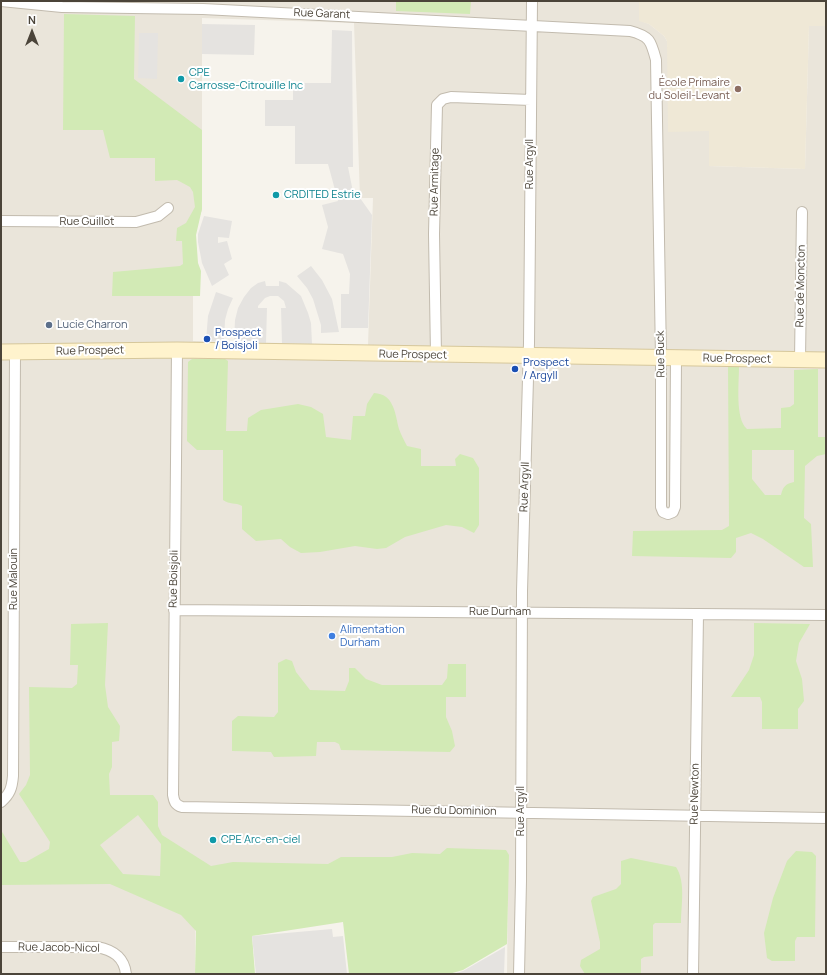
<!DOCTYPE html>
<meta charset="utf-8">
<style>
body{margin:0}
#map{position:relative;width:827px;height:975px;overflow:hidden;background:#f6f3ec;font-family:Manrope,sans-serif}
canvas{display:block}
.frame{position:absolute;inset:0;border:2px solid #4b4439;pointer-events:none}
.north{position:absolute;left:12px;top:12px;width:40px;height:40px;-webkit-text-stroke:3px #fff;paint-order:stroke;rotate:0deg;font-size:11px;font-weight:700;line-height:16px;text-align:center;color:#4b4439}
.north::after{content:'';display:block;margin:auto;width:14px;height:18px;background:#4b4439;clip-path:polygon(50% 0,100% 100%,50% 72%,0 100%)}
</style>
<div id="map">
<canvas width="827" height="975"></canvas>
<div class="frame"></div>
<div class="north">N</div>
</div>
<script>
const c = document.querySelector('canvas').getContext('2d');
c.lineJoin = 'round';
function fill(path, color) {
  c.fillStyle = color;
  c.fill(path, 'evenodd');
}
function stroke(path, color, width, dash) {
  c.strokeStyle = color;
  c.lineWidth = width;
  c.lineCap = dash ? 'butt' : 'round';
  c.setLineDash(dash || []);
  c.stroke(path);
}
function label(font, color, halo, rows, align = 'center') {
  c.font = font + ' Manrope,sans-serif';
  c.lineWidth = 4;
  c.setLineDash([]);
  c.textBaseline = 'middle';
  c.strokeStyle = halo;
  c.fillStyle = color;
  for (const [text, x, y, turn = 0] of rows) {
    c.save();
    c.translate(x, y);
    c.rotate((+turn || 0) * Math.PI / 180);
    c.textAlign = isNaN(turn) ? turn : align;
    if (halo) c.strokeText(text, 0, 0);
    c.fillText(text, 0, 0);
    c.restore();
  }
}
const residential = new Path2D(`
 M1 1H639V20L649 24 664 36 667 41V46L709 131V166L805 169 809 25 826 26V974H507L508 881 196 877 195 974H1ZM202 18 354 23 360 198H373L368 345 193 341V235L202 210Z`);
const education = new Path2D(`
 M639 1H826V26H809L805 169 709 166V131L668 132 667 41 664 36 649 24 639 21Z`);
const green = new Path2D(`
 M396 1H471L470 14 396 11Z
 M64 14 135 16 134 79 202 130V209L196 235 198 263 201 271 200 296H112L113 272 180 266 183 264 182 241H176L177 228 186 223 195 207 193 192 190 187 177 180 155 181V158H110L103 130H63Z
 M192 359H225L228 361 226 431H247L248 418 261 410 298 404 311 407 323 414 326 437 351 440 353 416H365L367 404 374 393C394 394 395 413 399 429 401 435 404 440 407 446L421 449V466H456L455 459 460 454 473 458 479 468V525L474 533 462 527 446 525 405 537 386 548 377 549 355 546 320 552 301 553 290 547 281 539 256 541 242 529V506C235 502 230 505 223 500V450H197L187 441 188 362Z
 M728 367H739C739 383 735 419 747 429L781 428V408L790 407 794 404V370L818 369V437H826V454L817 456 805 466 804 518 811 524 813 567H804L763 539 751 533 736 538V552L731 558 632 556 633 531 722 530 729 526ZM752 450H794V482C786 484 783 486 781 495H765L752 479Z
 M108 623 105 685 108 707 120 726 119 741 112 742V767L109 774 110 795H153L158 802V826L162 835 211 866 233 862 328 864 341 857H392L412 853 440 854 447 848 506 850 509 855 507 944 463 970 449 974H349L343 922 252 936 255 974H195L196 931 181 915 110 884 1 885V830L20 862H26L49 849 50 842 19 794 26 785 30 775 29 687 72 688 77 684 78 665H70L71 624ZM138 815 161 844 160 876 123 874 100 845Z
 M754 623 810 624 799 643 796 661 802 679 804 701 798 709V729H762V702L760 697H731L749 670 754 655Z
 M286 659 292 661 296 672 310 690 345 691 349 681V668H355L366 679 382 685H442L447 678 448 664H466V697H446V717L452 731 455 746 450 752 341 750 339 744 335 742H317L316 756 274 757 271 752 232 751V721L238 716 274 717 278 712V663Z
 M796 851 812 852 816 856 815 937H797L795 941V961H772L767 958 764 933 773 898 787 861Z
 M631 858 676 867C686 882 681 906 681 923H655L653 925V956L644 957 641 959V974H585L580 966 581 960 600 949V942L591 901 593 897 616 889 621 884V861Z`);
const parking = new Path2D(`
 M202 24 255 25 254 55 202 54Z
 M332 30 352 31 353 167H348L354 197 360 198 372 215 368 328H341V294H349L350 274 343 254 322 249 328 227 322 205 338 201 328 164H295V126H265V100H293V83H331Z
 M139 33H158L157 79 138 78Z
 M204 216 232 221 229 238 218 237V243L227 241 232 259 224 264 229 275 212 286 202 263 198 242V234Z
 M311 266 322 280 332 299 339 332 321 333V325L313 299 307 288 297 276Z
 M265 281 266 286H279V281L286 283 301 296 308 313 311 323 312 344 282 343 281 308H286L284 301 278 296H270L265 298 258 306V308H267L266 343 234 342 235 320 238 308 244 297 251 288 258 283Z
 M216 292 233 298 228 309 225 320 224 342 206 341 208 316Z
 M332 929 333 937 343 936 347 974H256L252 936Z
 M505 947 504 974H453L463 971Z`);
const street = new Path2D(`
 M1 1 62 7 203 9 630 31C650 36 651 41 656 60L661 358V507L663 512 668 514 673 512 675 507 676 358
 M1 221 136 222 158 216 168 208
 M177 350 173 795C174 801 175 805 182 807L826 818
 M436 355 434 234 437 105 443 99 451 97 531 100
 M800 360 802 212
 M174 610 826 615
 M1 802C10 794 12 788 13 776L15 352
 M1 947H97C113 950 124 957 126 974
 M519 974 521 881 522 591 529 343 532 1
 M693 974 698 614`);
const secondary = new Path2D(`
 M1 352 177 350 826 360`);
const markers = [
 [181,79,4,"#0f9aa8"],
 [738,89,4,"#8d6e63"],
 [276,195,4,"#0f9aa8"],
 [49,325,4,"#5c6f8a"],
 [207,339,4,"#1a4fb4"],
 [515,369,4,"#1a4fb4"],
 [332,636,4,"#3f7fe0"],
 [213,840,4,"#0f9aa8"]
];
const streetNames = [
 ["Rue Garant",322,14,2],
 ["Rue Argyll",530,164,-90],
 ["Rue Armitage",435,182,-89],
 ["Rue Guillot",87,222],
 ["Rue de Moncton",801,286,-89],
 ["Rue Prospect",90,351,-1],
 ["Rue Buck",661,354,-91],
 ["Rue Prospect",413,355,1],
 ["Rue Prospect",737,359,1],
 ["Rue Argyll",525,487,-88],
 ["Rue Malouin",14,579,-90],
 ["Rue Boisjoli",174,579,-89],
 ["Rue Durham",500,612],
 ["Rue Newton",695,794,-89],
 ["Rue du Dominion",454,811,1],
 ["Rue Argyll",521,811,-90],
 ["Rue Jacob-Nicol",59,948,1]
];
const cultureNames = [
 ["CPE",189,73],
 ["Carrosse-Citrouille Inc",189,86],
 ["CRDITED Estrie",284,195],
 ["CPE Arc-en-ciel",221,840]
];
const educationNames = [
 ["École Primaire",730,83],
 ["du Soleil-Levant",730,96]
];
const serviceNames = [
 ["Lucie Charron",57,325]
];
const transitNames = [
 ["Prospect",215,333],
 ["/ Boisjoli",215,346],
 ["Prospect",523,363],
 ["/ Argyll",523,376]
];
const shopNames = [
 ["Alimentation",340,630],
 ["Durham",340,643]
];
fill(residential, '#eae5da');
fill(education, '#efe8d6');
fill(green, '#d2eab5');
fill(parking, '#e5e3e0');
stroke(street, '#c2bbae', 12);
stroke(secondary, '#d6c79b', 17);
stroke(street, '#fff', 10);
stroke(secondary, '#fff3cd', 15);
for (const [x, y, r, color] of markers) {
  const dot = new Path2D();
  dot.arc(x, y, r, 0, 2 * Math.PI);
  c.fillStyle = color;
  c.fill(dot);
  stroke(dot, '#fff', 1.5);
}
label('11px', '#4b4439', '#fff', streetNames);
label('11px', '#0d838f', '#fff', cultureNames, 'left');
label('11px', '#785e54', '#fff', educationNames, 'right');
label('11px', '#4e5e75', '#fff', serviceNames, 'left');
label('11px', '#164399', '#fff', transitNames, 'left');
label('11px', '#366cbe', '#fff', shopNames, 'left');
</script>
